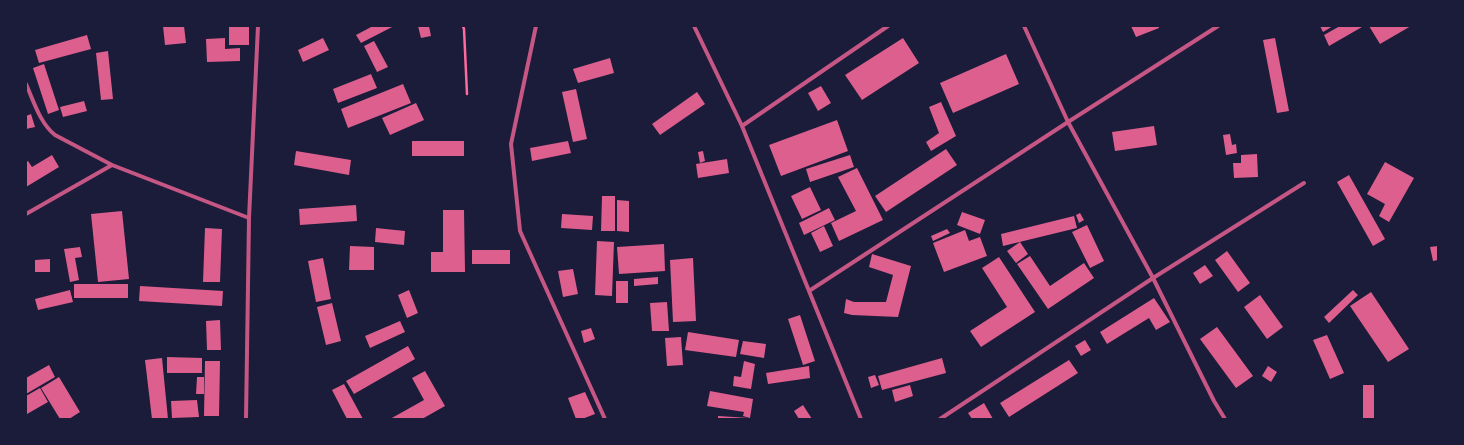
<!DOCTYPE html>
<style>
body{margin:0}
#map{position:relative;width:1464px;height:445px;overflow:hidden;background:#1b1b3a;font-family:"Roboto Serif",serif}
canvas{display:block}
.frame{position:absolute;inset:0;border:27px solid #1b1b3a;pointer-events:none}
</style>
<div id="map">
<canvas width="1464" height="445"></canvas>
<div class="frame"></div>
</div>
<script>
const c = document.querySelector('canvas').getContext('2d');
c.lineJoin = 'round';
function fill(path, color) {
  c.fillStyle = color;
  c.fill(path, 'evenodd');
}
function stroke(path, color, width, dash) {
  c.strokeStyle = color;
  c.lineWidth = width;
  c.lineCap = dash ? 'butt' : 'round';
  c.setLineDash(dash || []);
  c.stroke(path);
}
const building = new Path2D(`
 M163 26H184L186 43 165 45Z
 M229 26H249V45H229Z
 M373 26H394L361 43 356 35Z
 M418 26H429L431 36 421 38Z
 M1131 26H1159V28L1136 37Z
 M1320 26H1333L1323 32Z
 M1340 26H1361L1362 27 1329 46 1324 35Z
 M1369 26H1411L1380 44Z
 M87 35 91 49 39 63 35 50Z
 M225 38V49L240 48V61L207 62 206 39Z
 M323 38 329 50 303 62 298 50Z
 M903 38 919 63 862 100 845 75Z
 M1275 38 1289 111 1277 113 1263 40Z
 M374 41 388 67 377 72 364 46Z
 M108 51 113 99 101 100 96 53Z
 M1006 54 1019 84 953 113 940 83Z
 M610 58 614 73 578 83 573 69Z
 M44 64 59 110 48 114 33 68Z
 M371 74 377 88 338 103 333 89Z
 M403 84 411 103 348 128 341 109Z
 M821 86 831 103 818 111 808 93Z
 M576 89 587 139 573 142 562 92Z
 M697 92 705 104 660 135 652 124Z
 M84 101 87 111 63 117 60 107Z
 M941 102 956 136 931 151 926 142 939 133 929 107Z
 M416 103 424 120 390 135 382 118Z
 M31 114 35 127 26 129V116Z
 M837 120 848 151 781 176 769 145Z
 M1154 126 1157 145 1115 151 1112 132Z
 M1230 134 1232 145 1236 144 1237 153 1226 155 1223 135Z
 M412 141H464V156H412Z
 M568 141 571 153 532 161 530 148Z
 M946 149 957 165 886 212 875 196Z
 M296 151 351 160 349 175 294 165Z
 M703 151 705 161 700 163 698 152Z
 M1257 154 1258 177 1234 178 1233 163H1241V155Z
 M52 155 59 167 26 187V162L28 161 32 167Z
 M850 155 854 167 810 182 806 169Z
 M727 159 729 173 698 178 696 164Z
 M1385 162 1414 178 1389 222 1379 216 1385 204 1367 194Z
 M857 168 883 220 839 241 831 223 856 211 838 177Z
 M1349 175 1385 239 1373 246 1337 182Z
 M810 187 821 210 802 219 791 196Z
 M602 196H615V231H601Z
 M617 200 629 201V232L617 231Z
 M356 205 357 221 300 225 299 209Z
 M829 208 835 220 804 235 799 223Z
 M443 210H464L465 272H431V252H443Z
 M122 211 129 279 98 282 91 214Z
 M962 212 985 220 980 234 957 225Z
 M1080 213 1084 220 1079 223 1076 215Z
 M562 214 593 216 592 230 561 228Z
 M1074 216 1077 228 1003 246 1001 234Z
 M1087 225 1104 261 1090 268 1072 232Z
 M824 226 833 246 820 252 811 233Z
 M205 228 222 229 220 282H203Z
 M376 228 405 231 404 245 375 242Z
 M947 229 950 233 933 241 931 236Z
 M965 230 969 241 980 237 987 256 944 272 933 243Z
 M597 241 614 242 612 296 595 295Z
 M1020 242 1028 254 1016 263 1007 251Z
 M664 244 665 271 619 274 617 247Z
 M350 246 374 247V270H349Z
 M1438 246V260L1433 261 1430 247Z
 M80 247 82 257 75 258 79 280 70 282 64 249Z
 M472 250H510V264H472Z
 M1227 251 1250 283 1238 292 1215 260Z
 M872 254 911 266 898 317 852 315 844 313 846 299 854 302H886L893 275 869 267Z
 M1030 256 1050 286 1084 263 1094 278 1048 309 1017 264Z
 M999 257 1035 312 981 347 970 331 1007 307 982 268Z
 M323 258 331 299 316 302 308 261Z
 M693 258 696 321 673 322 670 260Z
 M50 259V272H35V260Z
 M1205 265 1213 276 1200 284 1193 273Z
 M573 269 578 294 563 297 558 271Z
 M658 277V284L634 286V279Z
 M616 281H628V303H616Z
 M74 284H128V298H74Z
 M140 286 223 291 222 306 139 301Z
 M70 290 73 302 38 310 35 299Z
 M409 290 418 313 407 318 398 295Z
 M1353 290 1358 295 1329 323 1324 317Z
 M1371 292 1409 349 1388 362 1350 306Z
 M1260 295 1283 327 1267 339 1244 307Z
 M1154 298 1170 322 1156 330 1149 318 1107 344 1100 332Z
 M667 302 669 331H652L650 303Z
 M332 303 341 341 326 345 317 307Z
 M800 315 815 361 803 365 788 319Z
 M220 320 221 350H207L206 321Z
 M400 321 405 332 370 348 365 336Z
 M1217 327 1253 376 1236 388 1200 339Z
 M591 328 595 339 584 343 581 331Z
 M688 332 739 340 736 357 685 350Z
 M1327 335 1344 373 1330 379 1313 340Z
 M681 337 683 365 667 366 665 338Z
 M1085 340 1091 350 1081 356 1075 346Z
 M743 341 766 344 764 358 740 354Z
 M408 346 415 359 354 394 346 381Z
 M167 357 202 358V373H167Z
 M162 358 168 419H152L145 360Z
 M942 358 946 373 882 390 878 376Z
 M1069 360 1078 373 1009 417 1000 403Z
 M205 361H220L219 416H204Z
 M744 361 755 364 751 389 733 386 734 376 741 377Z
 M49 365 55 377 26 394V378Z
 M809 366 810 378 768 384 766 373Z
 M1268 366 1277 372 1271 382 1262 376Z
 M425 371 445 406 422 419H390L424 400 412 378Z
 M875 375 879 385 871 388 868 377Z
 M59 377 80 412 69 419H60L41 388Z
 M197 377H204V394H196Z
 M344 384 363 419H347L332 390Z
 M910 385 913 396 895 402 892 390Z
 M1363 385H1374V418H1363Z
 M40 388 48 402 27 414 26 396Z
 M710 391 753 399 750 418 743 416 744 412 707 406Z
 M585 392 595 414 582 419H576L568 398Z
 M197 400 199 417 172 418 171 401Z
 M984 403 993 419H972L968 413Z
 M803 405 812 419H799L794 411Z
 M718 416 749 418V419H718Z`);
const path = new Path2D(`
 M463 26 464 29 467 94`);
const minor = new Path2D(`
 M536 26 511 144 520 231 605 419
 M694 26 742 126 861 419
 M1024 26 1068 122 1153 278 1214 401 1225 419
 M26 84C34 102 40 123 55 135L112 165 249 218
 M742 126 888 26
 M26 214 112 165
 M809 291 1068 122 1218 26
 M246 419 249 218 258 26
 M940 419 1153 278 1304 183`);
fill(building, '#dd5f8e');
stroke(path, '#ff6b9d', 2.5);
stroke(minor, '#c65784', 4);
</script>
